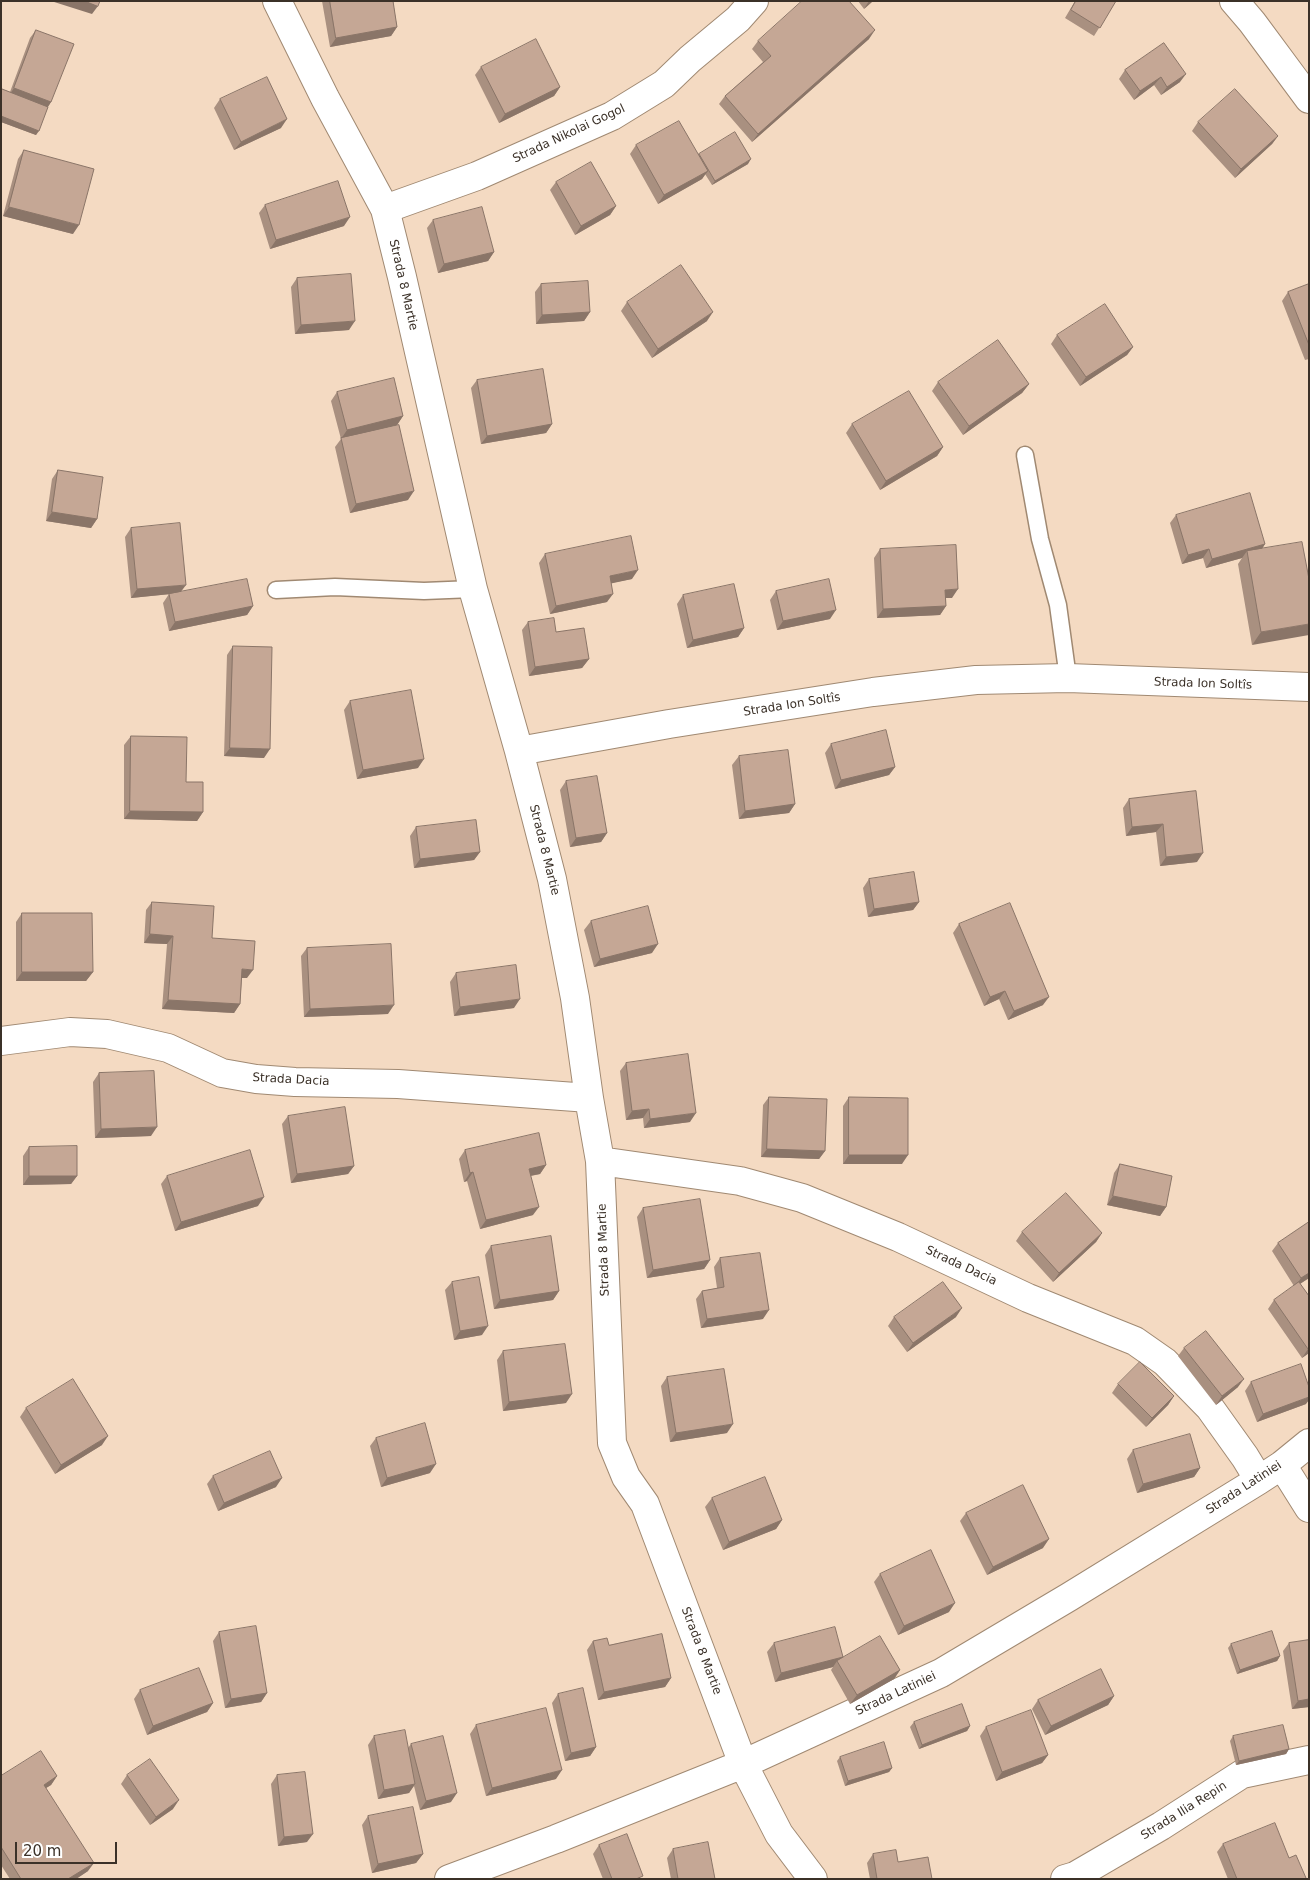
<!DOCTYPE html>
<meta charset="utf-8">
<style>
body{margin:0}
#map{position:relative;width:1310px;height:1880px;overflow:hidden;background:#f4dac2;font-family:"DejaVu Sans",sans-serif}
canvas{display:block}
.frame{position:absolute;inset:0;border:2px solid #3b3128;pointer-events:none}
.scale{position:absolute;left:15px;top:1842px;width:102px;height:22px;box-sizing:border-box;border:2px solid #3b3128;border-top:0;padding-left:6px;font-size:15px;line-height:18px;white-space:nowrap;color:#3b3128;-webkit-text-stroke:4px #fff;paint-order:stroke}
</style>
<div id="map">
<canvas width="1310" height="1880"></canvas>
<div class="frame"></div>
<div class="scale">20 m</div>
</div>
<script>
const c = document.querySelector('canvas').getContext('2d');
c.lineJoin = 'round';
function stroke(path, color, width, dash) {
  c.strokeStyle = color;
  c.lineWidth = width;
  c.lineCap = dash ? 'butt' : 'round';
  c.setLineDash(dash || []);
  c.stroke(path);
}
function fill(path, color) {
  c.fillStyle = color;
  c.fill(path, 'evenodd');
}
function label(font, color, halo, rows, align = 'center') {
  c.font = font + ' "DejaVu Sans",sans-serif';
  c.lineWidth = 4.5;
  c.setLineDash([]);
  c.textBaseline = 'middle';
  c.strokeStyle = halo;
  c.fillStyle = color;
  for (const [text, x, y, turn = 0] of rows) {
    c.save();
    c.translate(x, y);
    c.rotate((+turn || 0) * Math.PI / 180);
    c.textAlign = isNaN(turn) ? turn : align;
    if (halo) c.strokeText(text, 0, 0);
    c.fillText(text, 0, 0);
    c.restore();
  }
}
const lane = new Path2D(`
 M1025 455 1040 539 1058 605 1068 678
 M276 590 335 587 424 591 473 589`);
const street = new Path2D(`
 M277 1 325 98 385 209 402 277 473 589 519 751 552 879 575 998 589 1098 600 1161 612 1443 626 1477 645 1504 743 1764 779 1834 813 1879
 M1234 1 1252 22 1309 99
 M385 209 477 176 612 116 664 84 690 59 738 19 754 1
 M519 751 669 724 873 692 976 680 1068 678 1309 687
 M1 1041 70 1032 107 1034 168 1048 222 1073 256 1079 295 1082 398 1084 589 1098
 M600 1161 740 1181 802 1198 898 1237 1028 1298 1135 1341 1165 1362 1210 1408 1245 1457 1259 1480
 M1282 1465 1309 1508
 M449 1879 556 1839 743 1764 941 1673 1069 1597 1259 1480 1282 1465 1309 1443
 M1065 1879 1075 1876 1161 1826 1242 1774 1309 1760`);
const wall = new Path2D(`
 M322 1H393L397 27 391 36 330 47Z
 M858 1H873L864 9Z
 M1075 1H1116L1094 36 1065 18Z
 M36 30 51 102 48 107 36 135 1 122V91L2 89 10 92 30 38Z
 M869 39 752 142 719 104 725 96 763 62 752 49 758 41Z
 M1164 43 1180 82 1161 95 1154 85 1134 100 1119 79 1125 70Z
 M481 67 560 87 554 96 499 123 475 75Z
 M220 99 281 128 234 150 214 108Z
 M1198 122 1278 136 1272 144 1235 178 1192 131Z
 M636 145 698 154 748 164 712 185 705 174 702 179 658 204 630 154Z
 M24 150 73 234 3 216 18 159Z
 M556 182 616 206 610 215 575 235 550 190Z
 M265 205 344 226 270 249 259 213Z
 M433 220 494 252 488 261 438 273 427 228Z
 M297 278 349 330 295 334 291 287Z
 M541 284 590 312 584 321 536 324 535 292Z
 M1309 284V359L1305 360 1282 301 1288 292Z
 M627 302 707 321 652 358 621 311Z
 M1057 335 1133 347 1127 355 1080 386 1051 344Z
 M477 380 552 424 546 433 481 444 471 388Z
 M938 382 1029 384 1022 393 963 435 932 391Z
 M337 392 403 416 397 425 358 435 408 500 350 513 335 447 341 439 331 401Z
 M852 424 943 447 937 456 880 490 846 433Z
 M58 470 97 519 91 528 46 521 52 479Z
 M1176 515 1265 544 1262 549 1309 579 1252 645 1238 564 1242 558 1206 568 1203 558 1182 564 1170 523Z
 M131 528 180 592 253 606 247 615 169 631 163 603 169 594H171L131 598 125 537Z
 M880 549 952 598H946V606L940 615 877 618 874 558Z
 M545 554 632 579 611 583 607 602 550 614 539 563Z
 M776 591 830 619 777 630 770 600Z
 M683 595 744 628 738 637 687 648 677 604Z
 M528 622 556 632 589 659 582 668 529 676 522 630Z
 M233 646 264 758 224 756 227 655Z
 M350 701 418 768 357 779 344 710Z
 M131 736 186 782 203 812 197 821 124 819V745Z
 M831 744 895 767 889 775 835 789 825 753Z
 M739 756 795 804 789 813 739 819 732 765Z
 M566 781 607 833 601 842 570 847 560 790Z
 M1196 791 1197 862 1160 866 1156 832 1126 836 1123 808 1129 799Z
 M416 827 480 852 474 860 414 868 410 836Z
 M869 879 919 902 913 910 868 917 863 888Z
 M152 902 212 938 247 978H242L240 1004 234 1013 162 1009 167 944 144 943 146 910Z
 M22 913 93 972 86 981H16V922Z
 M591 921 652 953 594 967 584 930Z
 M959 924 1043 1005 1008 1020 999 999 984 1006 953 933Z
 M307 948 388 1014 304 1017 301 956Z
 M456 973 514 1008 454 1016 450 982Z
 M626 1063 690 1122 644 1128 643 1118 626 1120 620 1071Z
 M99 1073 151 1136 95 1138 93 1082Z
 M769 1097 825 1151 819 1159 761 1157 763 1105Z
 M849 1097 902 1164H843V1106Z
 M288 1116 354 1166 348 1174 291 1183 282 1124Z
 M29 1147 77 1176 71 1184 23 1185V1156Z
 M465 1150 546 1165 540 1174 531 1176 533 1215 480 1229 467 1181 464 1182 459 1159Z
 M1120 1164 1166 1207 1160 1216 1107 1205 1114 1173Z
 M167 1176 258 1206 175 1231 161 1184Z
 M643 1208 710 1260 704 1269 647 1278 637 1217Z
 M1309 1222V1278L1300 1284 1309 1296V1353L1302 1358 1268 1309 1274 1300 1294 1286 1272 1251 1278 1243Z
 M1022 1232 1102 1233 1096 1242 1053 1282 1016 1241Z
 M491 1246 559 1291 553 1300 494 1309 485 1255Z
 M720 1258 763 1319 701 1328 696 1299 702 1291 717 1288 714 1267Z
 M452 1282 482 1335 454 1340 445 1290Z
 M894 1317H956L907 1352 888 1326Z
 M1184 1348 1238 1387 1216 1405 1178 1356Z
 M503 1351 566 1403 503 1411 497 1360Z
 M667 1377 727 1433 670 1442 661 1386Z
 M1251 1382 1306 1404 1257 1422 1245 1391Z
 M1118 1384 1174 1396 1168 1405 1146 1427 1112 1393Z
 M26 1408 102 1445 55 1474 20 1417Z
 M376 1438 430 1473 381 1487 370 1446Z
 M1133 1450 1200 1468 1194 1477 1137 1493 1127 1459Z
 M213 1476 276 1487 218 1511 207 1484Z
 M712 1498 782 1520 776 1529 723 1550 705 1507Z
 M966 1513 1043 1548 987 1575 960 1521Z
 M880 1574 949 1612 898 1635 874 1582Z
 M219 1632 267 1693 261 1702 225 1708 213 1641Z
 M1309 1640V1707L1292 1709 1283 1651 1289 1643Z
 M593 1641 609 1645 671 1678 665 1687 598 1700 587 1650Z
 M774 1643 843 1657 900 1670 894 1679 850 1704 831 1670 833 1667 775 1682 767 1652Z
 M1231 1644 1280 1656 1277 1661 1237 1674 1228 1648Z
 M140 1690 213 1703 207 1712 147 1735 134 1699Z
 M558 1694 596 1747 590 1756 565 1761 552 1703Z
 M1114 1696 1108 1705 1045 1735 1032 1709 1038 1700Z
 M914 1722 970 1726 967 1731 919 1749 910 1727Z
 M476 1725 556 1779 486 1796 470 1734Z
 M986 1727 1048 1755 1042 1763 996 1781 980 1736Z
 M374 1736 408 1748 411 1744 451 1802 420 1810 414 1786 409 1793 378 1799 368 1745Z
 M1233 1736 1289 1749 1286 1754 1236 1765 1230 1741Z
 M840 1757 892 1768 889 1772 845 1786 837 1761Z
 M127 1775 173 1809 150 1825 121 1784Z
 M277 1775 307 1842 278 1846 271 1784Z
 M1 1776H57L51 1785 46 1788 88 1871 76 1879H10L1 1865Z
 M368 1816 423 1854 416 1863 372 1873 362 1825Z
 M1223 1844 1289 1858 1305 1879H1228L1217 1852Z
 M599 1845 641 1879H603L593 1854Z
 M673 1849 715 1879H671L667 1858Z
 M873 1854 932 1879H870L867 1863Z`);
const shadedWall = new Path2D(`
 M51 1H85L98 6 92 14Z
 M869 1H873L864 9Z
 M397 27 391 36 330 47 336 38Z
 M875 30 869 39 752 142 758 134Z
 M1186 74 1180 82 1161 95 1167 87Z
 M1161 77 1154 85 1134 100 1140 91Z
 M560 87 554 96 499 123 505 114Z
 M14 88 51 102 45 111 8 97Z
 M1 116 39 131 36 135 1 122Z
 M287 119 281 128 234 150 241 142Z
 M1278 136 1272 144 1235 178 1241 169Z
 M751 159 748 164 712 185 715 181Z
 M708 171 702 179 658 204 664 195Z
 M616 206 610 215 575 235 581 226Z
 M9 207 79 225 73 234 3 216Z
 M350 217 344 226 270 249 276 240Z
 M494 252 488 261 438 273 444 264Z
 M590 312 584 321 536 324 542 315Z
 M713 312 707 321 652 358 658 349Z
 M355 321 349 330 295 334 301 325Z
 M1133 347 1127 355 1080 386 1086 377Z
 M1029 384 1022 393 963 435 969 426Z
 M403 416 397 425 341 439 347 430Z
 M552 424 546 433 481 444 487 436Z
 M943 447 937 456 880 490 886 481Z
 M414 491 408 500 350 513 356 504Z
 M52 512 97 519 91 528 46 521Z
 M1265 544 1259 553 1247 551 1242 558 1206 568 1212 559Z
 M1209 549 1203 558 1182 564 1188 555Z
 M638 570 632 579 604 585 610 576Z
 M186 585 180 593 131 598 137 589Z
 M958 589 952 598H939L945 590Z
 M613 594 607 602 550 614 556 606Z
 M253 606 247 615 169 631 175 622Z
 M946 606 940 615 877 618 883 609Z
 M836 610 830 619 777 630 783 621Z
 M1309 624V635L1252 645 1261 632Z
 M744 628 738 637 687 648 693 640Z
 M589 659 582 668 529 676 535 667Z
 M230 748 270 749 264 758 224 756Z
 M424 759 418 768 357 779 363 770Z
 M895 767 889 775 835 789 841 780Z
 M795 804 789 813 739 819 745 811Z
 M130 811 203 812 197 821 124 819Z
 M1163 824 1156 832 1126 836 1132 827Z
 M607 833 601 842 570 847 576 838Z
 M480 852 474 860 414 868 420 859Z
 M1203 853 1197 862 1160 866 1166 857Z
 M919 902 913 910 868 917 874 909Z
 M150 934 173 936 167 944 144 943Z
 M658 944 652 953 594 967 600 959Z
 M242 969 253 970 247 978H236Z
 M22 972H93L86 981H16Z
 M1005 991 999 999 984 1006 990 997Z
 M1049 997 1043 1005 1008 1020 1014 1011Z
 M520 999 514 1008 454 1016 460 1007Z
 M168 1000 240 1004 234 1013 162 1009Z
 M394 1005 388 1014 304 1017 310 1009Z
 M649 1109 643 1118 626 1120 632 1111Z
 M696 1113 690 1122 644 1128 650 1119Z
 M157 1127 151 1136 95 1138 101 1129Z
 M767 1149 825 1151 819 1159 761 1157Z
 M849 1155H908L902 1164H843Z
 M546 1165 540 1174 523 1177 529 1169Z
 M354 1166 348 1174 291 1183 297 1174Z
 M473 1172 467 1181 464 1182 470 1173Z
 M29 1176H77L71 1184 23 1185Z
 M1113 1196 1166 1207 1160 1216 1107 1205Z
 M264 1197 258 1206 175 1231 181 1222Z
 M539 1207 533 1215 480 1229 486 1220Z
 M1102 1233 1096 1242 1053 1282 1059 1273Z
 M710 1260 704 1269 647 1278 653 1270Z
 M1309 1273V1278L1295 1287 1301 1278Z
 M559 1291 553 1300 494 1309 500 1300Z
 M962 1308 956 1317 907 1352 913 1343Z
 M769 1310 763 1319 701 1328 707 1319Z
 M488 1326 482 1335 454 1340 460 1331Z
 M1309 1348V1353L1302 1358 1308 1349Z
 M1244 1379 1238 1387 1216 1405 1222 1396Z
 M572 1394 566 1403 503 1411 509 1402Z
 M1174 1396 1168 1405 1146 1427 1152 1418Z
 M1309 1397V1400L1306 1404 1257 1422 1263 1414Z
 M733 1424 727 1433 670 1442 676 1433Z
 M108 1436 102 1445 55 1474 61 1465Z
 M436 1464 430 1473 381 1487 387 1478Z
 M1200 1468 1194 1477 1137 1493 1143 1484Z
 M282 1478 276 1487 218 1511 224 1503Z
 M782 1520 776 1529 723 1550 729 1542Z
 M1049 1539 1043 1548 987 1575 993 1567Z
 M955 1603 949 1612 898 1635 904 1626Z
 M1280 1656 1277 1661 1237 1674 1240 1670Z
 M843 1657 837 1661 833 1667 775 1682 781 1673Z
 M900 1670 894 1679 850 1704 857 1695Z
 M671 1678 665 1687 598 1700 604 1692Z
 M267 1693 261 1702 225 1708 231 1699Z
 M1114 1696 1108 1705 1045 1735 1051 1726Z
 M1309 1699V1707L1292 1709 1298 1701Z
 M213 1703 207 1712 147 1735 153 1726Z
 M970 1726 967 1731 919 1749 922 1745Z
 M596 1747 590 1756 565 1761 571 1753Z
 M1289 1749 1286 1754 1236 1765 1239 1761Z
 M1048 1755 1042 1763 996 1781 1002 1772Z
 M892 1768 889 1772 845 1786 848 1781Z
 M562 1770 556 1779 486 1796 492 1788Z
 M57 1776 51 1785 38 1793 44 1785Z
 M415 1784 409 1793 378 1799 384 1790Z
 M457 1793 451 1802 420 1810 426 1801Z
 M179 1800 173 1809 150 1825 156 1817Z
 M313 1834 307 1842 278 1846 284 1837Z
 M423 1854 416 1863 372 1873 378 1864Z
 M94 1863 88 1871 76 1879H68Z`);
const building = new Path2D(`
 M85 1H100L98 6Z
 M330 1H393L397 27 336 38Z
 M802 1H849L875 30 758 134 725 96 771 56 758 41Z
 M1076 1H1116L1100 28 1071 10Z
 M36 30 74 44 51 102 14 88Z
 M536 39 560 87 505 114 481 67Z
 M1164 43 1186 74 1167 87 1161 77 1140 91 1125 70Z
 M267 77 287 119 241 142 220 99Z
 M2 89 48 107 39 131 1 116V92Z
 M1235 89 1278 136 1241 169 1198 122Z
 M679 121 708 171 664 195 636 145Z
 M735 132 751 159 715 181 699 154Z
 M24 150 94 169 79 225 9 207Z
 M591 162 616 206 581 226 556 182Z
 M338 181 350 217 276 240 265 205Z
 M482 207 494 252 444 264 433 220Z
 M681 265 713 312 658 349 627 302Z
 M351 274 355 321 301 325 297 278Z
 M588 281 590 312 542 315 541 284Z
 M1309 284V345L1288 292Z
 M1105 304 1133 347 1086 377 1057 335Z
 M998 340 1029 384 969 426 938 382Z
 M543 369 552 424 487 436 477 380Z
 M394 378 403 416 347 430 337 392Z
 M909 391 943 447 886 481 852 424Z
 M399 425 414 491 356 504 341 438Z
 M58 470 103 477 97 519 52 512Z
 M1250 493 1265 544 1212 559 1209 549 1188 555 1176 515Z
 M180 523 186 585 137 589 131 528Z
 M631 536 638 570 610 576 613 594 556 606 545 554Z
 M1302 542 1309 579V624L1261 632 1247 551Z
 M956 545 958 589 945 590 946 606 883 609 880 549Z
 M247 579 253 606 175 622 169 594Z
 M829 579 836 610 783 621 776 591Z
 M734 584 744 628 693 640 683 595Z
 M554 618 556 632 584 628 589 659 535 667 528 622Z
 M233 646 272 647 270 749 230 748Z
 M411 690 424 759 363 770 350 701Z
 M886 730 895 767 841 780 831 744Z
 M131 736 187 737 186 782H203V812L130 811Z
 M788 750 795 804 745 811 739 756Z
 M597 776 607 833 576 838 566 781Z
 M1196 791 1203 853 1166 857 1163 824 1132 827 1129 799Z
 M476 820 480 852 420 859 416 827Z
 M914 872 919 902 874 909 869 879Z
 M152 902 214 906 212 938 255 941 253 970 242 969 240 1004 168 1000 173 936 150 934Z
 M1010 903 1049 997 1014 1011 1005 991 990 997 959 924Z
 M648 906 658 944 600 959 591 921Z
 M22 913H92L93 972H22Z
 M391 944 394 1005 310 1009 307 948Z
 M516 965 520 999 460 1007 456 973Z
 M688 1054 696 1113 650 1119 649 1109 632 1111 626 1063Z
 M154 1071 157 1127 101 1129 99 1073Z
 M769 1097 827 1099 825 1151 767 1149Z
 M849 1097 908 1098V1155H849Z
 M345 1107 354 1166 297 1174 288 1116Z
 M539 1133 546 1165 529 1169 539 1207 486 1220 473 1172 470 1173 465 1150Z
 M77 1146V1176H29V1147Z
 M250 1150 264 1197 181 1222 167 1176Z
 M1120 1164 1172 1176 1166 1207 1113 1196Z
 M1066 1193 1102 1233 1059 1273 1022 1232Z
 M700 1199 710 1260 653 1270 643 1208Z
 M1309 1222V1273L1301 1278 1278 1243Z
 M551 1236 559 1291 500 1300 491 1246Z
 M760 1253 769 1310 707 1319 702 1291 724 1287 720 1258Z
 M479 1277 488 1326 460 1331 452 1282Z
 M943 1282 962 1308 913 1343 894 1317Z
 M1299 1282 1309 1296V1348L1308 1349 1274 1300Z
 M1206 1331 1244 1379 1222 1396 1184 1348Z
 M565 1344 572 1394 509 1402 503 1351Z
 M1140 1362 1174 1396 1152 1418 1118 1384Z
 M1301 1364 1309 1387V1397L1263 1414 1251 1382Z
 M724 1369 733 1424 676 1433 667 1377Z
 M73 1379 108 1436 61 1465 26 1408Z
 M425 1423 436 1464 387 1478 376 1438Z
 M1190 1434 1200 1468 1143 1484 1133 1450Z
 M270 1451 282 1478 224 1503 213 1476Z
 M765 1477 782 1520 729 1542 712 1498Z
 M1023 1485 1049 1539 993 1567 966 1513Z
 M931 1550 955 1603 904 1626 880 1574Z
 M256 1626 267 1693 231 1699 219 1632Z
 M835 1627 843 1657 781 1673 774 1643Z
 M1272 1631 1280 1656 1240 1670 1231 1644Z
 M662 1634 671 1678 604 1692 593 1641 607 1638 609 1645Z
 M880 1636 900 1670 857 1695 837 1661Z
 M1309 1640V1699L1298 1701 1289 1643Z
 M199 1668 213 1703 153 1726 140 1690Z
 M1101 1669 1114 1696 1051 1726 1038 1700Z
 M583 1688 596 1747 571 1753 558 1694Z
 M962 1704 970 1726 922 1745 914 1722Z
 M546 1708 562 1770 492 1788 476 1725Z
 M1031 1710 1048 1755 1002 1772 986 1727Z
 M1283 1725 1289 1749 1239 1761 1233 1736Z
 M405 1730 415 1784 384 1790 374 1736Z
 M443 1736 457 1793 426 1801 411 1744Z
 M884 1742 892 1768 848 1781 840 1757Z
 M41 1751 57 1776 44 1785 94 1863 68 1879H21L1 1847V1776Z
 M150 1759 179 1800 156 1817 127 1775Z
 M305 1772 313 1834 284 1837 277 1775Z
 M413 1807 423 1854 378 1864 368 1816Z
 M1275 1823 1289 1858 1296 1855 1306 1878 1304 1879H1237L1223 1844Z
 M627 1834 643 1876 636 1879H612L599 1845Z
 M708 1842 715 1879H678L673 1849Z
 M896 1850 898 1862 928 1857 932 1879H877L873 1854Z`);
const streetNames = [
 ["Strada Nikolai Gogol",569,134,-25],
 ["Strada 8 Martie",403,285,77],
 ["Strada Ion Soltîs",1203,684,2],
 ["Strada Ion Soltîs",792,705,-9],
 ["Strada 8 Martie",544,850,76],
 ["Strada Dacia",291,1080,3],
 ["Strada 8 Martie",604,1250,-92],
 ["Strada Dacia",961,1266,25],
 ["Strada Latiniei",1244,1488,-33],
 ["Strada 8 Martie",701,1651,69],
 ["Strada Latiniei",896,1694,-25],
 ["Strada Ilia Repin",1184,1811,-32]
];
stroke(lane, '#a08972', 19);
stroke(street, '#a08972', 30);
stroke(lane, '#fff', 16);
stroke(street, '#fff', 28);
fill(wall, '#a99080');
fill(shadedWall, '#8a7568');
fill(building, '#c5a795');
stroke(building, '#8a7568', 1);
label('12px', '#3b3128', '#fff', streetNames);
</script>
